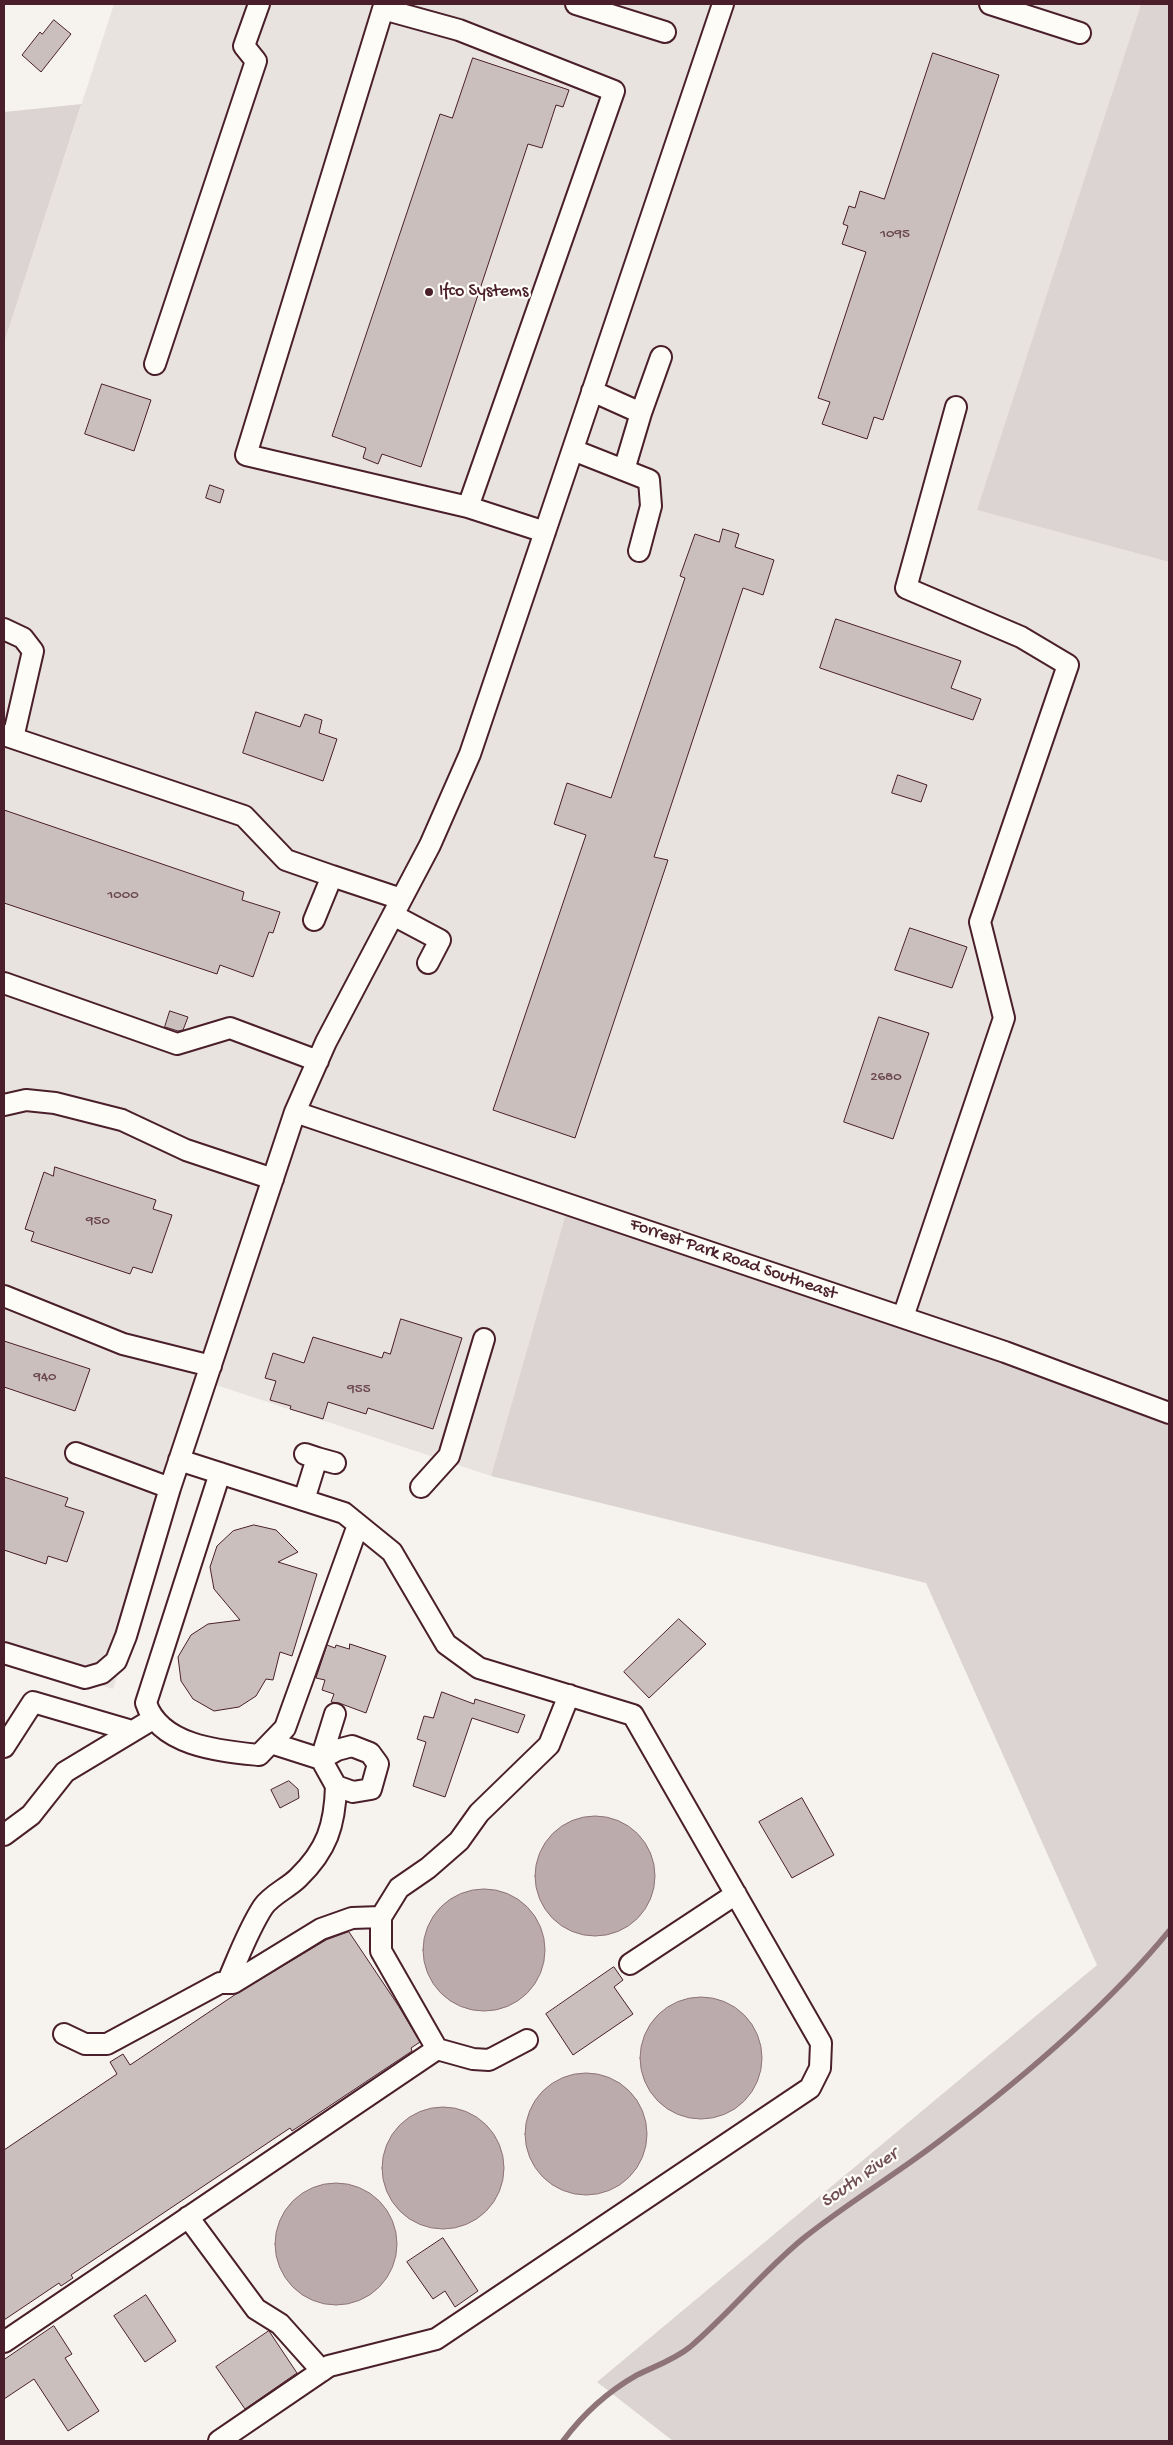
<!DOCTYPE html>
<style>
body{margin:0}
#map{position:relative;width:1173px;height:2445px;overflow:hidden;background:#f6f3ef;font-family:"Gochi Hand",sans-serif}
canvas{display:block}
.frame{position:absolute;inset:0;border:5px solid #4a1f2b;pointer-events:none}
</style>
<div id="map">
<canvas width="1173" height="2445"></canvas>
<div class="frame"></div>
</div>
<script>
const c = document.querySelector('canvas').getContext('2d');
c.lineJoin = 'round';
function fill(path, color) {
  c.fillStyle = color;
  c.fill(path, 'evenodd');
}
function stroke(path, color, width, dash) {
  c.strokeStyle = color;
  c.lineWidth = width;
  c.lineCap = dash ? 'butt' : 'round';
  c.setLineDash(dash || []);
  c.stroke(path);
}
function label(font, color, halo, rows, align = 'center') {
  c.font = font + ' "Gochi Hand",sans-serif';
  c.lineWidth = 4.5;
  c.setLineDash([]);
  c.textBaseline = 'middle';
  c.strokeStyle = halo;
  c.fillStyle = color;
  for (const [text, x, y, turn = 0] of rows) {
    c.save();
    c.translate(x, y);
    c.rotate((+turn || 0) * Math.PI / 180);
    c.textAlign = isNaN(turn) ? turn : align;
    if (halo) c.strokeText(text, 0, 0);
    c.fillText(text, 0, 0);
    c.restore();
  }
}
const built = new Path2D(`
 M114 4H1141L978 510 1169 562V1416L572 1196 491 1476 213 1384 113 1689 4 1654V343Z`);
const green = new Path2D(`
 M1141 4H1169V562L977 510Z
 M82 104 81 105 4 343V112Z
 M571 1196 1169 1416V2441H673L597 2382 1097 1965 926 1583 491 1476Z`);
const water = new Path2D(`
 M535 1876a60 60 0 1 1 120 0a60 60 0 1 1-120 0Z
 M423 1950a61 61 0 1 1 122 0a61 61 0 1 1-122 0Z
 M640 2058a61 61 0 1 1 122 0a61 61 0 1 1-122 0Z
 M525 2134a61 61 0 1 1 122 0a61 61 0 1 1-122 0Z
 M382 2168a61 61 0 1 1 122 0a61 61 0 1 1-122 0Z
 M275 2244a61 61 0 1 1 122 0a61 61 0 1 1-122 0Z`);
const stream = new Path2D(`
 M563 2441C583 2414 607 2392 637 2375 655 2366 674 2360 690 2347 731 2312 764 2270 805 2237 849 2202 898 2173 942 2139 1023 2078 1105 2009 1169 1931`);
const building = new Path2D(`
 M54 20 71 34 41 72 22 55 40 32 42 34Z
 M933 53 999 75 883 420 874 417 867 439 822 424 830 402 818 398 866 252 842 244 848 226 843 224 849 206 855 208 860 191 884 199Z
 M473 58 569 90 563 107 556 105 542 148 528 144 421 467 382 454 378 464 363 458 366 448 332 436 440 114 452 118Z
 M102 384 151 400 134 451 85 434Z
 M210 485 224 490 220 503 206 498Z
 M723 529 739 534 735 547 774 560 763 595 743 588 654 857 668 860 575 1138 493 1110 586 835 554 824 567 783 611 798 685 578 680 576 695 534 719 542Z
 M836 619 961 661 951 688 981 699 973 720 820 668Z
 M256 712 300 727 305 714 322 720 319 733 337 739 323 781 243 753Z
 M898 775 927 785 921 802 892 793Z
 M4 810 244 892 242 900 280 912 273 933 269 932 253 977 220 965 217 974 4 903Z
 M910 928 967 947 952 988 895 970Z
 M170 1011 188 1017 183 1030 178 1031 165 1027Z
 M879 1017 929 1033 893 1139 844 1122Z
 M55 1167 156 1200 153 1209 172 1215 152 1273 133 1267 130 1274 31 1241 34 1232 25 1229 44 1172 53 1176Z
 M401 1319 462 1338 433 1429 368 1408 366 1414 328 1402 323 1419 290 1409 291 1406 270 1400 276 1381 265 1378 273 1353 304 1363 313 1337 382 1358 384 1352 390 1354Z
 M4 1341 90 1369 75 1411 4 1387Z
 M4 1477 68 1498 65 1506 84 1512 67 1562 48 1556 46 1564 4 1550Z
 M254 1525 276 1530 298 1552 278 1562 317 1574 292 1656 280 1652 273 1680 266 1679 256 1696 239 1707 214 1711 193 1699 181 1681 178 1657 191 1635 208 1624 240 1620 214 1589 210 1567 217 1546 233 1531Z
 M679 1619 706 1644 649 1698 624 1672Z
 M350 1644 386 1656 366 1713 339 1703 331 1702 334 1694 322 1690 325 1680 316 1678 327 1645 335 1648 336 1645 349 1649Z
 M442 1692 474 1704 475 1699 525 1715 518 1733 472 1718 445 1797 413 1786 426 1742 417 1739 424 1716 433 1718Z
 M289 1781 298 1789 299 1798 280 1808 271 1790Z
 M802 1798 834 1855 792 1878 759 1822Z
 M349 1932 398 2005 420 2042 411 2048 412 2051 292 2131 290 2128 71 2275 73 2278 61 2286 59 2283 4 2320V2150L117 2074 110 2062 123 2054 130 2065 236 1994 326 1940Z
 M614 1967 623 1980 614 1987 633 2014 573 2055 546 2014Z
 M443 2238 478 2291 455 2307 445 2291 433 2299 407 2262Z
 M146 2295 176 2341 145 2362 114 2316Z
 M54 2326 72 2354 65 2358 99 2411 68 2431 34 2379 4 2399V2360Z
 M269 2331 297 2373 245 2409 216 2367Z`);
const minor = new Path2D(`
 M576 4 665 32
 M990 4 1080 33
 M155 364 256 61 244 46 259 4
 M592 391 641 413 661 357
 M573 450 649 480 651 506 639 551
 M624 470 641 413
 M468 507 246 455 383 9 459 30 614 91 468 507 545 532
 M4 629 23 638 33 651 13 738
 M4 735 244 816 286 860 332 876
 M393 915 440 940 428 963
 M314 920 332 876 401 899
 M4 983 177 1044 230 1028 318 1061
 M4 1105 26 1100 55 1103 122 1120 186 1150 273 1179
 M295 1112 1005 1352 1169 1413
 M4 1296 123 1344 211 1366
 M903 1317 1004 1018 980 922 1068 665 1021 637 906 588 956 407
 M76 1453 170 1488
 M317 1458 335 1463
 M179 1460 344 1513 392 1552 446 1644 479 1668 633 1715 821 2043 820 2068 810 2088 436 2339 329 2366 219 2441
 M220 1473 146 1703C160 1746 220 1751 259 1755L285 1728 358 1525
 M421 1487 449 1456 484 1339
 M304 1500 317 1458 305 1454
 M4 1653 85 1678 102 1673 116 1661 126 1636 170 1488 295 1112 326 1042 430 845 470 754 723 4
 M271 1743 321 1759 335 1714
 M352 1746 370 1753 378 1764 371 1789 353 1792 336 1786 321 1759 337 1750Z
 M4 1747 33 1702 132 1731
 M4 1835 31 1815 65 1772 153 1719
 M630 1964 736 1894
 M227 1983C238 1958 248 1930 263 1907 271 1895 288 1888 298 1878 327 1850 335 1825 336 1786
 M64 2034 85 2044H107L220 1983H233L321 1929 352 1918 381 1917
 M527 2040 489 2060 473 2059 437 2049 381 1951V1917L399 1888 428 1868 459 1841 479 1813 549 1745 569 1695
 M188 2217 256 2309 280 2324 322 2371
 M4 2342 437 2049`);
const markers = [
 [429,292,5,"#4a1f2b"]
];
const numberNames = [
 ["1095",895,235],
 ["1000",123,896],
 ["2680",886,1078],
 ["950",98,1222],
 ["940",45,1378],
 ["955",359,1390]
];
const poiNames = [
 ["Ifco Systems",439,292]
];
const streetNames = [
 ["Forrest Park Road Southeast",733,1260,19]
];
const waterNames = [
 ["South River",860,2179,-35]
];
fill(built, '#e9e3e0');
fill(green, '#dcd4d2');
fill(water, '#bbabac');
stroke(water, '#8e7378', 1);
stroke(stream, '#8e7378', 5.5);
fill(building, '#cbbfbe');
stroke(building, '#4a1f2b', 1);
stroke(minor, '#4a1f2b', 24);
stroke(minor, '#fdfcf7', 20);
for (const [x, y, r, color] of markers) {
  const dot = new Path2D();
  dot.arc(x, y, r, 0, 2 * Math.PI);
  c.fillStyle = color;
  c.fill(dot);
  stroke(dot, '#fdfcf7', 2);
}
label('15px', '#6a4750', null, numberNames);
label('18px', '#4a1f2b', '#fdfcf7', poiNames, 'left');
label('18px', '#4a1f2b', '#fdfcf7', streetNames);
label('italic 19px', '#725058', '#fdfcf7', waterNames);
</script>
